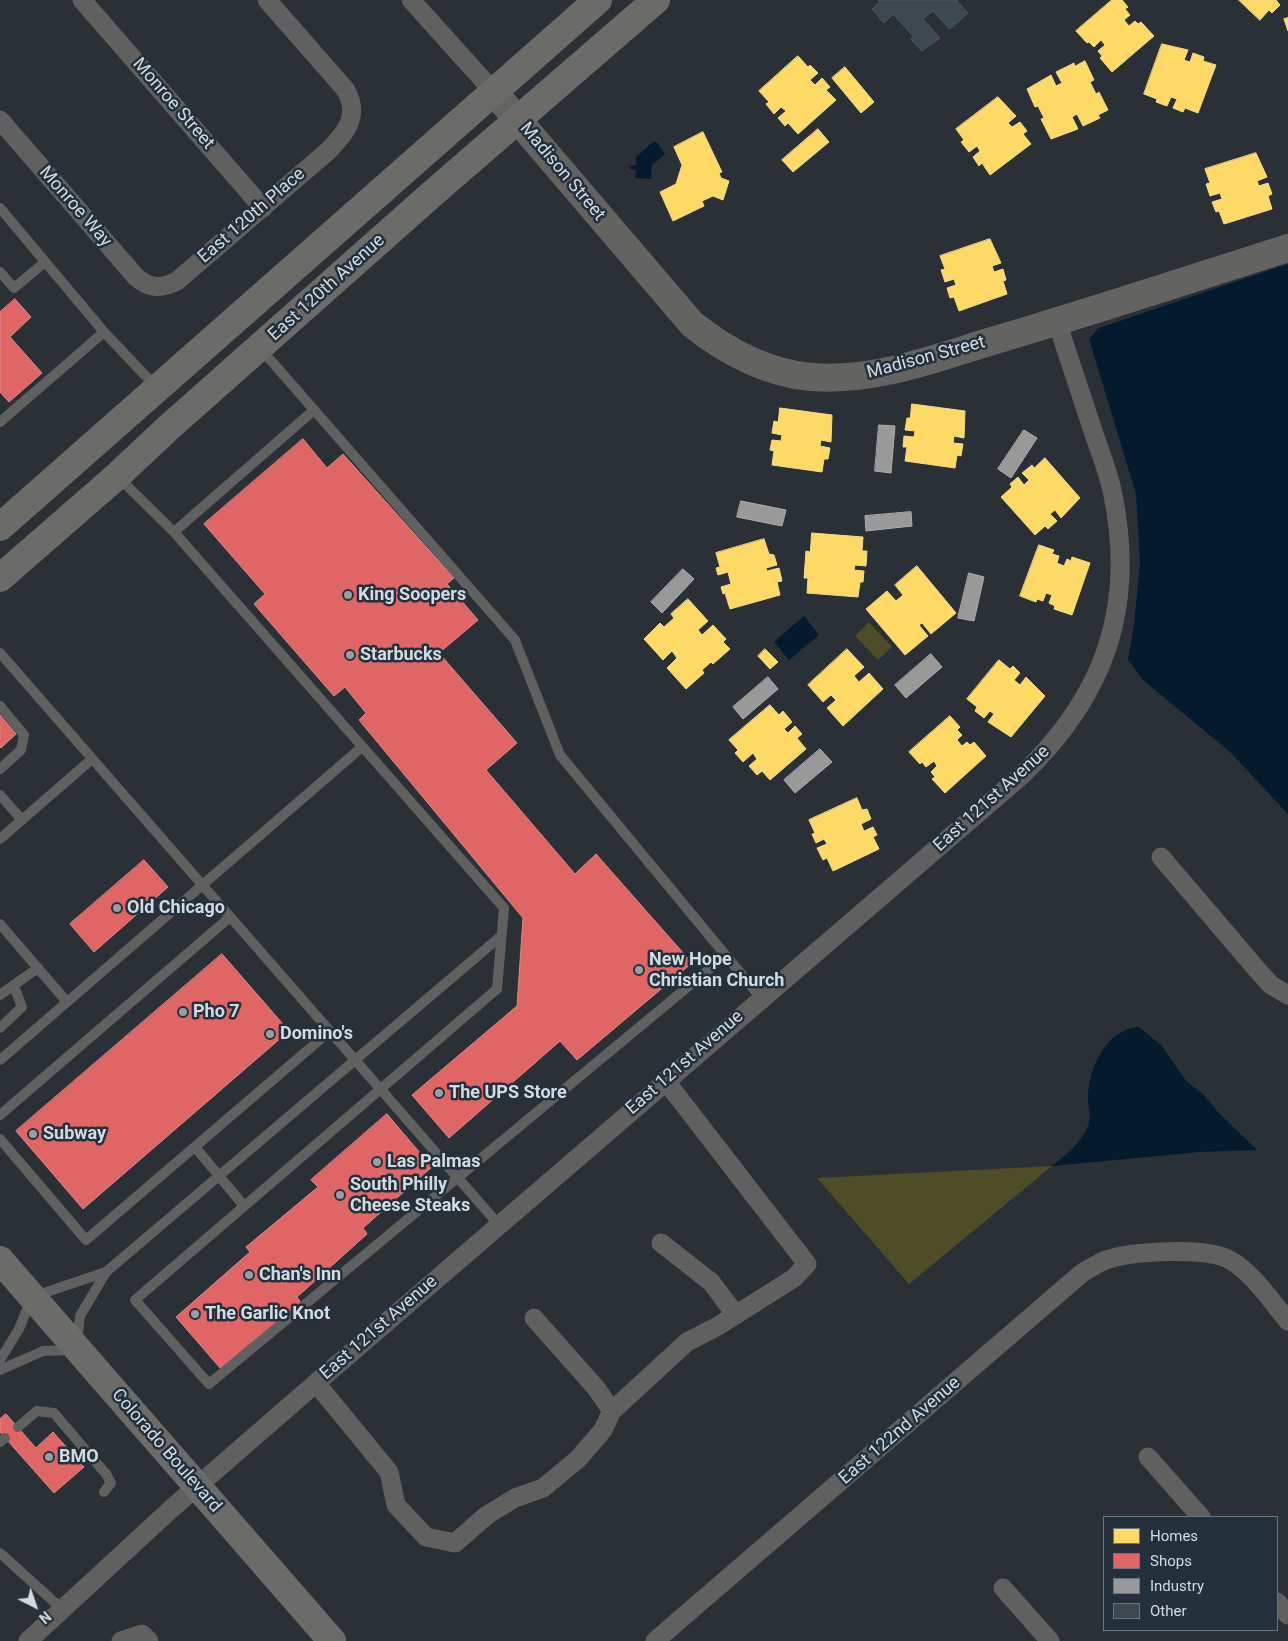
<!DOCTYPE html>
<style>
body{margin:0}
#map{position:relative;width:1288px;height:1641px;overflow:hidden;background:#2a3036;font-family:Roboto,sans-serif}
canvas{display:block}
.legend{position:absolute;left:1103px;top:1516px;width:175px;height:115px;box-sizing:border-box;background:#24313c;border:1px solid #6a757e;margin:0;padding:6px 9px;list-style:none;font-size:15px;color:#d2dbe2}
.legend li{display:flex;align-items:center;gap:10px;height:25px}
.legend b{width:25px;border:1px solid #6a757e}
.north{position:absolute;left:10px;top:1581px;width:50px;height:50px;-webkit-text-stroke:4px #24313c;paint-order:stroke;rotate:139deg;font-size:14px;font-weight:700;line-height:20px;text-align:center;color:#d2dbe2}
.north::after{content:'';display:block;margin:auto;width:18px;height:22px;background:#d2dbe2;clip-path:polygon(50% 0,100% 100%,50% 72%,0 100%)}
</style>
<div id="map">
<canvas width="1288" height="1641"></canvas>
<ul class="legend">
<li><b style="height:14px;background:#ffd966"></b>Homes</li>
<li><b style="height:14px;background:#e06666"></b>Shops</li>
<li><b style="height:14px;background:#999"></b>Industry</li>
<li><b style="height:14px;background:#3e4850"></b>Other</li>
</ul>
<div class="north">N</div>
</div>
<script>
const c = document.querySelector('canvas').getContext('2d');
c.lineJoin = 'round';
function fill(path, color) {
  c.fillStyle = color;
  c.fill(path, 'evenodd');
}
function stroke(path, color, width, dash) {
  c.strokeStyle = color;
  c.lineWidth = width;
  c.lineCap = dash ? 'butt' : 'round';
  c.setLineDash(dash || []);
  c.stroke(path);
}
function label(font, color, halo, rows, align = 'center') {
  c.font = font + ' Roboto,sans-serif';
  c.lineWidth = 5;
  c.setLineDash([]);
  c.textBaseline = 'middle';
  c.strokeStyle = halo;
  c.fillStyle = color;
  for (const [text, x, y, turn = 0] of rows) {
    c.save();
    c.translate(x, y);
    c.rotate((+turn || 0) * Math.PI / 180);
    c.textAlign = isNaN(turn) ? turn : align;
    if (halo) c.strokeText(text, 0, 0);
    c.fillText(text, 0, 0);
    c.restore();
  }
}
const green = new Path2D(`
 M869 622 892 647 878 660 855 636Z
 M1052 1166 909 1284 817 1178Z`);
const water = new Path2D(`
 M653 142H657L665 154 652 165 651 179 635 178 636 170 630 169 629 166 636 165V157Z
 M1288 264V814L1230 752 1143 680 1128 660 1134 625 1140 563 1136 494 1089 339 1099 328Z
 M804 616 819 635 789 660 774 642Z
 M1139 1027 1161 1045 1186 1081 1203 1094 1217 1111 1257 1150 1200 1152 1052 1166C1066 1155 1081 1143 1088 1126 1092 1116 1087 1105 1088 1095 1090 1065 1107 1029 1139 1027Z`);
const homes = new Path2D(`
 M1112 0H1122L1128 7 1125 9 1130 15 1124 20 1129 26 1135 21 1138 24 1141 22 1154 36 1112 72 1100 58 1102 56 1098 51 1105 45 1101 40 1094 47 1089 42 1087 43 1076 31Z
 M1239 0H1276L1280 5 1272 13 1269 10 1260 20Z
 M1288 18V31L1284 19Z
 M1162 44 1188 50 1184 60 1190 62 1193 53 1204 57 1203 61 1216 65 1198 113 1185 108 1183 112 1173 108 1177 99 1171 97 1167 106 1156 102 1157 99 1144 94Z
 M798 56 808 67 810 65 818 73 810 80 815 85 822 78 830 87 826 90 836 100 798 134 788 123 785 126 778 118 786 111 781 107 774 114 766 104 769 102 759 91Z
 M1085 61 1094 80 1090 82 1096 94 1099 92 1108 110 1098 115 1100 118 1083 126 1077 114 1072 117 1078 129 1051 139 1041 119 1044 118 1038 106 1035 107 1027 89 1051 75 1056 86 1062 83 1056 72 1074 63 1075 66Z
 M845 67 874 102 861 113 832 78Z
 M998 97 1016 116 1008 123 1012 127 1020 122 1027 131 1023 134 1031 144 990 175 982 163 979 166 973 157 980 151 977 146 969 152 961 142 964 140 956 129Z
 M818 129 829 142 793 172 782 160Z
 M703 132 722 172 719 173 721 178 729 181 723 200 713 196 702 201 704 206 673 221 660 192 676 184 682 165 674 147Z
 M1256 153 1267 177 1257 181 1259 186 1268 183 1272 194 1268 196 1272 209 1224 224 1219 211 1216 212 1212 202 1222 199 1220 193 1210 196 1206 184 1210 183 1205 169Z
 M990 239 1001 263 992 266 994 272 1003 269 1006 280 1003 281 1007 294 959 311 954 297 950 298 947 288 956 285 954 279 945 282 941 270 945 269 940 256Z
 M912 404 965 411 964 438 954 436 953 443 963 444 961 456 957 455 955 468 905 461 907 447H903L904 436 914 437 915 431 905 430 907 418H910Z
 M780 408 832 415 831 442 821 440 820 446 830 448 828 459H824L822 472 772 465 774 451 770 450 772 440 781 441 782 435 772 433 774 421 778 422Z
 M1045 458 1080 498 1061 518 1055 510 1050 514 1057 521 1048 529 1045 526 1035 535 1001 497 1012 487 1010 484 1018 477 1024 485 1029 480 1022 473 1032 465 1034 468Z
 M812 533 863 537 862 551H867L866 566 855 565 854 570 864 571 863 582H860L858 597 807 593 808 578H804L806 551 810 552Z
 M764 539 769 554 774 555 777 565 766 568 767 571 779 568 782 581 777 582 780 595 730 609 725 593 723 594 721 587 731 584 728 572 718 575 716 568 720 567 716 553Z
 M1039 545 1054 550 1052 554 1059 556 1057 563 1064 566 1067 559 1071 561 1072 557 1090 563 1072 615 1054 609 1055 606 1049 603 1052 595 1046 593 1043 601 1037 599 1036 602 1020 596Z
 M917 566 956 613 931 634 922 623 919 625 928 636 905 655 866 609 887 591 896 601 903 595 895 585Z
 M688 599 708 621 698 630 702 635 713 625 726 639 723 642 730 649 713 664 711 662 702 670 704 673 686 689 667 668 677 658 672 651 663 660 644 639 660 623 664 627 674 618 671 614Z
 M765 649 778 662 770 669 758 656Z
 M847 649 864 667 854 676 859 682 869 673 883 689 843 726 827 708 836 700 831 695 823 702 808 685Z
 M999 660 1010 669 1013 666 1020 673 1014 680 1020 685 1026 677 1045 696 1011 737 988 722 994 714 990 711 984 718 975 711 977 707 967 699Z
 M770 705 779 715 783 711 792 722 784 729 788 733 795 726 802 734 797 738 806 749 770 780 762 771 757 775 749 766 757 759 753 753 743 762 735 753 738 750 729 740Z
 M950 716 960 727 957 730 962 735 957 740 962 746 967 742 970 745 974 742 986 756 945 793 932 779 935 777 931 772 937 766 934 761 926 767 922 762 920 764 909 752Z
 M857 798 862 810 867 809 871 819 861 824 864 831 873 827 877 835 873 837 879 849 833 871 827 858 823 860 817 848 827 844 824 839 816 843 812 834 815 833 809 820Z`);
const shops = new Path2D(`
 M15 299 31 317 10 337 42 373 9 402 0 392V312Z
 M303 439 327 468 343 454 454 578 447 584 478 620 439 653 517 743 486 770 575 874 596 854 692 963 577 1060 560 1041 449 1138 412 1095 517 1006 523 918 359 720 366 713 345 687 334 696 254 604 265 594 204 524Z
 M0 715 16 734 1 748 0 747Z
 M144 860 168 887 94 952 70 924Z
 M222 954 289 1031 83 1209 16 1131Z
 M387 1114 432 1167 363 1228 367 1234 297 1297 301 1303 221 1369 176 1317 250 1252 246 1247 318 1187 311 1180Z
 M6 1414 36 1448 53 1432 84 1467 54 1493 0 1432V1419Z`);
const industry = new Path2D(`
 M879 425 895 426 891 473 875 471Z
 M1024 430 1037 438 1011 478 998 469Z
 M741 501 786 510 782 526 737 517Z
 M911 512 912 526 866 531 865 516Z
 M683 569 694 579 662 613 651 602Z
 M969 573 984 577 974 621 958 618Z
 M931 654 942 667 906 698 895 685Z
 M768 677 778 689 743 719 733 707Z
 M820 749 832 762 795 793 784 780Z`);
const building = new Path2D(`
 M878 0H958L957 1 968 13 950 29 933 11 923 19 940 38 922 51 911 39 914 37 893 14 884 23 872 9 880 2Z`);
const lane = new Path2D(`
 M0 208 104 332 157 388
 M0 272 14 288 45 262
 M260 348 515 640 560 755 761 998
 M0 422 104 332
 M118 477 174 532 504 908 497 989 135 1300 209 1384 725 956
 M174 532 314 410
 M0 653 499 1225
 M0 706 24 735 21 750 0 769
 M0 795 22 820
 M0 839 92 759
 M0 924 67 1002
 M0 995 38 968
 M0 1028 22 1007 14 986
 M0 1060 362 747
 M0 1115 230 917
 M0 1139 86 1240 330 1031
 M195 1147 244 1206
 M77 1340 80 1316 106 1272 501 936
 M0 1360 19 1329 32 1297 106 1272
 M0 1370 43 1351 72 1350
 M18 1427 37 1411 54 1413 106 1474 111 1483 104 1492
 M0 1442 5 1438
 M0 1553 62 1609`);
const street = new Path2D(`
 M82 0 263 208
 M411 0 493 91
 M0 120 136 277C150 289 161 289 177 281L328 151C346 133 361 115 345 89L267 0
 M1161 857 1260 973 1271 985 1288 995
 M661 1243 711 1282 736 1315
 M534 1318 596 1388 612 1411 687 1342 718 1326 794 1278 807 1264 665 1080
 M316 1383 389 1472 396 1505 426 1537 455 1543 487 1515 515 1498 543 1488 578 1459 603 1430 612 1411
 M1148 1457 1201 1517
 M1003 1588 1050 1641
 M1277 1602 1288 1615
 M28 1641 170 1510 316 1383 1021 776C1104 697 1136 609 1113 495 1109 474 1101 454 1094 434 1082 397 1069 359 1057 322
 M121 1641 142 1634 149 1641
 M655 1641 1082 1273C1091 1268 1099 1262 1109 1259 1135 1251 1207 1247 1230 1260 1253 1273 1271 1301 1288 1321`);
const secondary = new Path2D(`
 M493 91 692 324C727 352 766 373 811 377 874 382 933 359 992 341 1091 312 1190 279 1288 248`);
const primary = new Path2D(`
 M0 527 598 0
 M0 578 117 476 167 429 432 194 656 0
 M0 1260 332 1641`);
const markers = [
 [348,595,5,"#979fa6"],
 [350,655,5,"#979fa6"],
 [117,908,5,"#979fa6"],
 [639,970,5,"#979fa6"],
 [183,1012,5,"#979fa6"],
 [270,1034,5,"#979fa6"],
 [439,1093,5,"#979fa6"],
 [33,1134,5,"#979fa6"],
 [377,1162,5,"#979fa6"],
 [340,1195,5,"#979fa6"],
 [249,1275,5,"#979fa6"],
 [195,1314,5,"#979fa6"],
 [49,1457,5,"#979fa6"]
];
const streetNames = [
 ["Monroe Street",173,104,49],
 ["Madison Street",562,172,50],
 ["Monroe Way",75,207,49],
 ["East 120th Place",252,216,-41],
 ["East 120th Avenue",327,288,-42],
 ["Madison Street",926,358,-15],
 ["East 121st Avenue",992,799,-42],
 ["East 121st Avenue",685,1063,-41],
 ["East 121st Avenue",379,1328,-41],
 ["East 122nd Avenue",900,1431,-41],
 ["Colorado Boulevard",166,1451,49]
];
const poiNames = [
 ["King Soopers",358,595],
 ["Starbucks",360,655],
 ["Old Chicago",127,908],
 ["New Hope",649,960],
 ["Christian Church",649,981],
 ["Pho 7",193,1012],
 ["Domino's",280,1034],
 ["The UPS Store",449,1093],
 ["Subway",43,1134],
 ["Las Palmas",387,1162],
 ["South Philly",350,1185],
 ["Cheese Steaks",350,1206],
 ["Chan's Inn",259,1275],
 ["The Garlic Knot",205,1314],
 ["BMO",59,1457]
];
fill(green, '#4e4d27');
fill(water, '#041a2d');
fill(homes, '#ffd966');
stroke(homes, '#f2da8b', 1);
fill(shops, '#e06666');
stroke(shops, '#dc898b', 1);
fill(industry, '#999');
stroke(industry, '#aaadaf', 1);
fill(building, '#3e4850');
stroke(building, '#4f555a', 1);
stroke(lane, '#606060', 10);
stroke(street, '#606060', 19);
stroke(secondary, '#636462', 28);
stroke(primary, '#6b6c69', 28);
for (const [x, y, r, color] of markers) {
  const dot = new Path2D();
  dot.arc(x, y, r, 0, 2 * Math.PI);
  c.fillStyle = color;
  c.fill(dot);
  stroke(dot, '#24313c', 2);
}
label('18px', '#d2dbe2', '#24313c', streetNames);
label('bold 18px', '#d2dbe2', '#24313c', poiNames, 'left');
</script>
